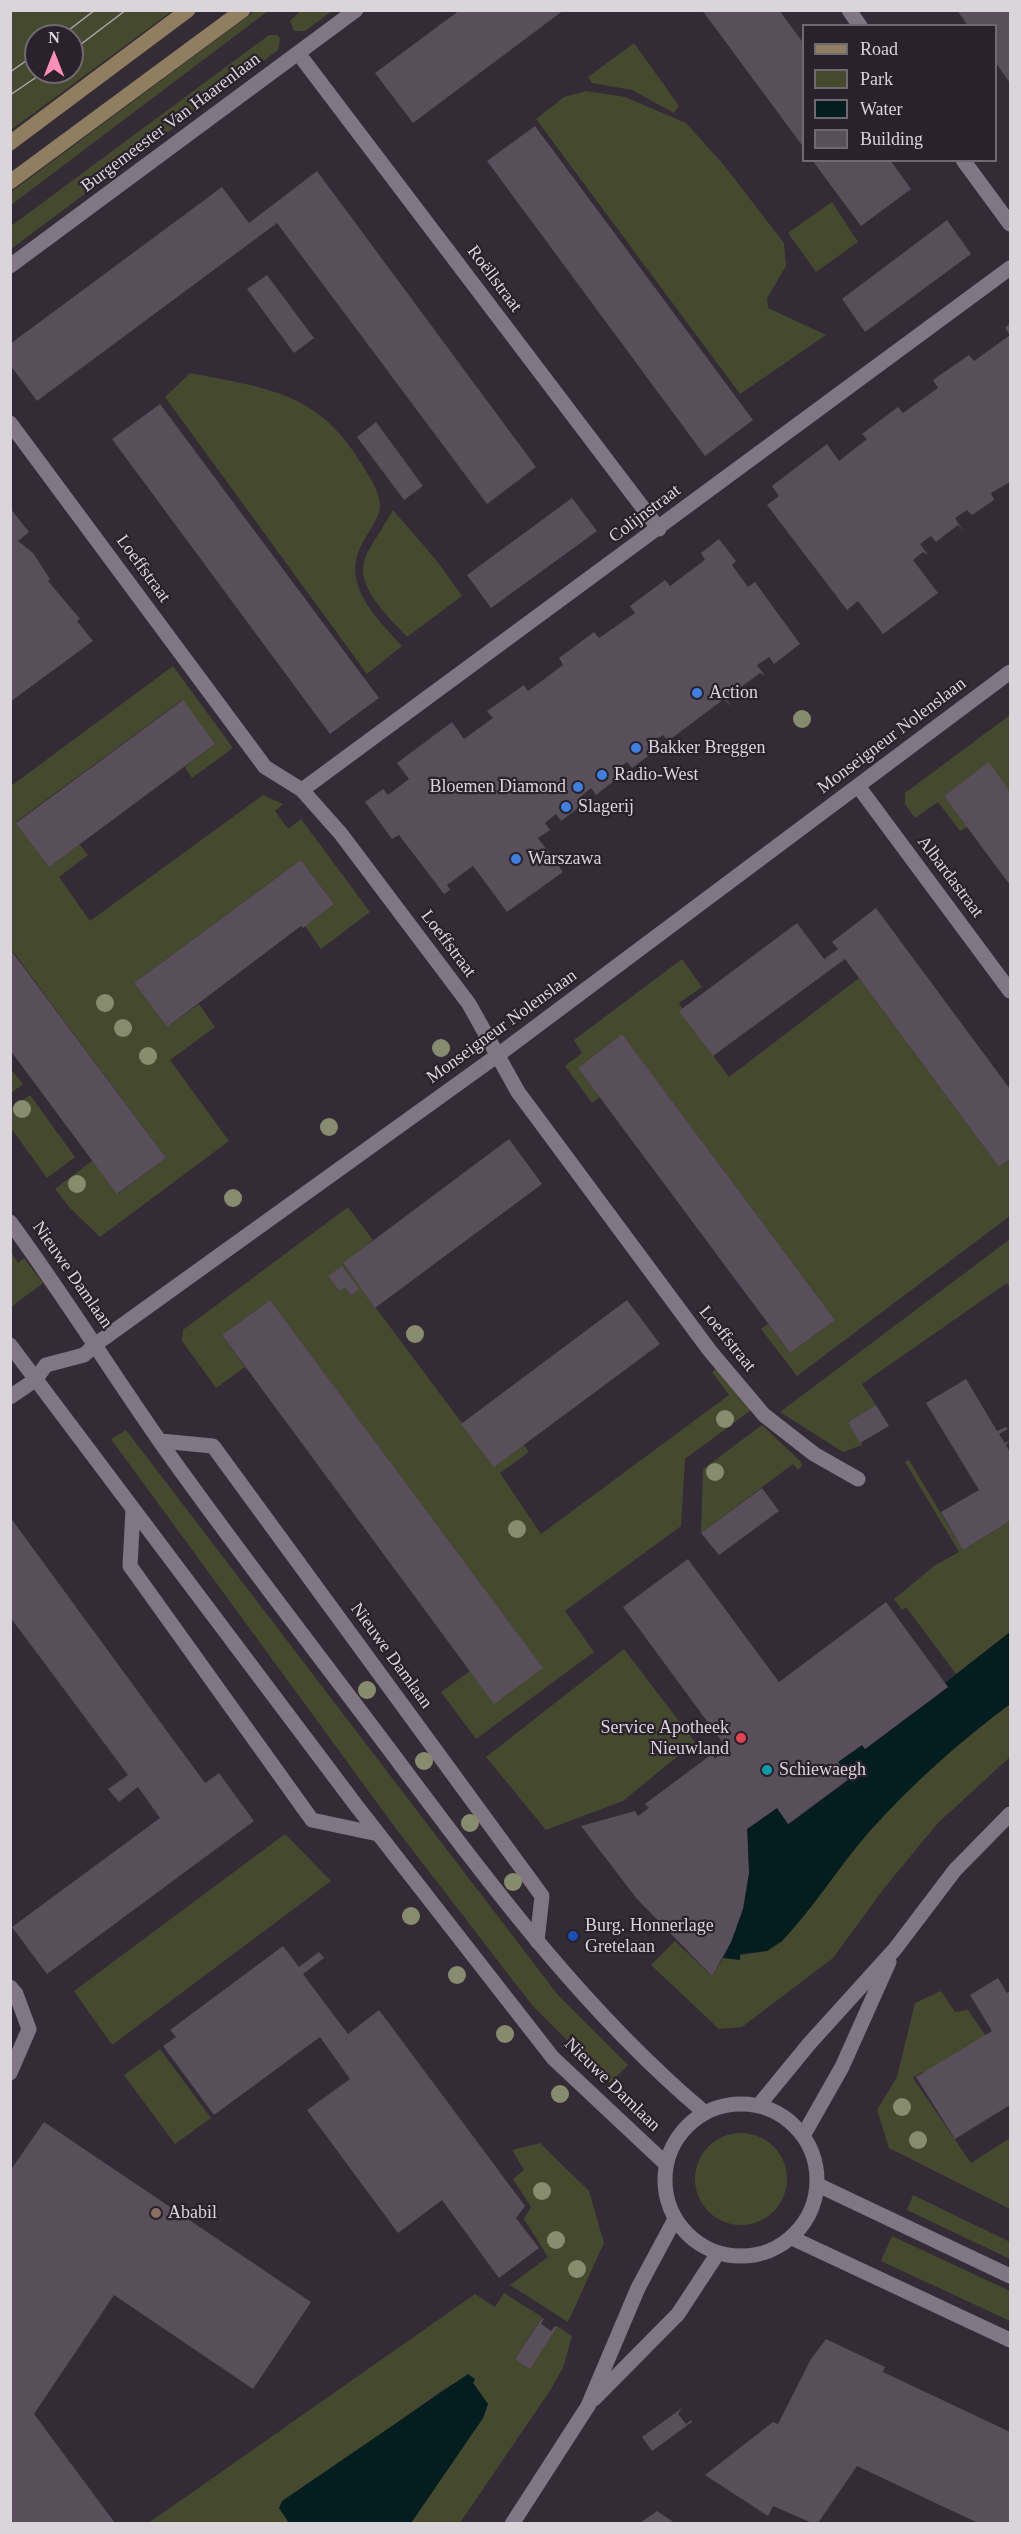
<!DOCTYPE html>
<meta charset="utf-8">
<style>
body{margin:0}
#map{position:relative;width:1021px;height:2534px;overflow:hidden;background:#332b36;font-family:"Times New Roman",serif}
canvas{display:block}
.frame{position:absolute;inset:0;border:12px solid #dad4db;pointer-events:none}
.legend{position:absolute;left:802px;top:24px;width:195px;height:138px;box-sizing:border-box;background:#29212c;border:2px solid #706972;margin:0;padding:8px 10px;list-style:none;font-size:18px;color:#dad4db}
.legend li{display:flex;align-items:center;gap:12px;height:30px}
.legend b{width:30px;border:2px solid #706972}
.north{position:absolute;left:24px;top:24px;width:60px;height:60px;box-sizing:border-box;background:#29212c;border:2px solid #706972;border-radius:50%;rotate:0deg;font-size:16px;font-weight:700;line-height:24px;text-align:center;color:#dad4db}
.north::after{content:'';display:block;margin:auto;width:21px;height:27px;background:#fe8ebc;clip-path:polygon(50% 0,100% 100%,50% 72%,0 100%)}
</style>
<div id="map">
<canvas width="1021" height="2534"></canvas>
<div class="frame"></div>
<ul class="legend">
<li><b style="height:8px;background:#8f7e5f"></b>Road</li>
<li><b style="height:16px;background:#454a2f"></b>Park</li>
<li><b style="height:16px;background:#041e1f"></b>Water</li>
<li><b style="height:16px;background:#594f5b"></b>Building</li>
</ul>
<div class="north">N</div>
</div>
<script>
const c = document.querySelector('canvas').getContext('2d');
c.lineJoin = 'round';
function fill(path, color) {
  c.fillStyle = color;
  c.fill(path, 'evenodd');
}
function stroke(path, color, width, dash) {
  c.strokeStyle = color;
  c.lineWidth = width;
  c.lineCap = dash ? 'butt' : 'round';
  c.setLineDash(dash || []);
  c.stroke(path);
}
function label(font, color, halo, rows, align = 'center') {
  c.font = font + ' "Times New Roman",serif';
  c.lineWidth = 4.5;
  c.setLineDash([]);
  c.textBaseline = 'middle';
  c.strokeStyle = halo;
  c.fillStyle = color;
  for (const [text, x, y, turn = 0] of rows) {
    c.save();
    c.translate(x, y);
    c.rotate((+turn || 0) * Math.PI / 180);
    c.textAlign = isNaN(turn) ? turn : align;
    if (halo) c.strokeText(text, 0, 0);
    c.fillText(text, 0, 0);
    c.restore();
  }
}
const green = new Path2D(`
 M11 10H172V11L11 130ZM36 36H72V72H36Z
 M301 10H332V11L305 31H294L290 21Z
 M255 11H268L11 205V192Z
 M269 35H277L280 38 278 50 11 249V226Z
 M634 43 679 106 674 113 632 90 592 83 588 77Z
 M586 91 625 97 686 123 723 164 784 243 786 266 767 298 768 308 826 335 740 394 536 119 564 97Z
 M832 202 858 242 816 272 788 233Z
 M190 373C269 389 318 391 363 466 371 480 380 491 380 507 379 519 367 534 362 544 340 584 377 618 402 646L367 674 165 397Z
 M393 510 437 561 462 596 407 637C390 618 354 587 365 558 372 542 385 525 393 510Z
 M173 666 233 748 192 778 185 767 215 744 182 700 16 822 49 867 79 844 88 855 59 877 90 921 263 795 283 804 275 811 288 829 301 819 370 912 321 949 305 926 334 904 301 860 134 983 167 1027 199 1004 215 1027 170 1060 229 1141 100 1237 70 1208 55 1189 93 1160 118 1194 166 1158 11 949V786Z
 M1010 715V792L989 763 944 796 967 827 960 831 938 802 915 818 905 804V793Z
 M682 959 702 987 679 1003 682 1008 680 1011 729 1077 859 978 999 1167 1010 1159V1216L797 1376 761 1329 768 1324 790 1353 835 1320 622 1034 578 1068 600 1097 592 1103 565 1066 582 1053 574 1040Z
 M10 1068 23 1084 11 1093H10Z
 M30 1095 75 1157 47 1178 11 1128V1109Z
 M348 1207 373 1240 343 1264 494 1466 524 1445 529 1452 500 1473 541 1534 729 1395 712 1372 719 1367 751 1410 685 1459 681 1526 565 1611 594 1652 476 1739 441 1692 470 1671 542 1667 270 1300 222 1335 245 1367 216 1388 182 1341 183 1330ZM342 1266 358 1289 351 1296 345 1287 329 1276Z
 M1010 1239V1289L1007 1283 862 1384 876 1405 848 1422 862 1445 843 1452 780 1412Z
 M11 1252 18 1263 24 1258 43 1283 11 1307Z
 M762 1425 801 1462 802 1466 798 1470 793 1464 701 1533 703 1469Z
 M126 1430 558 1995 628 2065 610 2083 532 2005 397 1830 111 1439Z
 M909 1460 963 1550 1010 1521V1632L956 1674 906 1607 902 1610 894 1599 934 1566 959 1552 905 1462Z
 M624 1649 695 1742 623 1801 546 1830 486 1757Z
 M1010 1704V1757L938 1823 885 1887 833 1958 742 2027 719 2029 651 1965 675 1941 712 1976 723 1958 767 1951 782 1941C814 1907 838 1868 868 1833 911 1785 959 1742 1010 1704Z
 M285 1834 331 1881 112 2045 74 1991Z
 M941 1991 955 2012 968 2010 986 2036 925 2077 922 2072 913 2078 971 2163 1010 2138V2209L889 2148 877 2110 897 2077 915 2003Z
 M160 2049 211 2118 175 2144 124 2075Z
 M695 2179a46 46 0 1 1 92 0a46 46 0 1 1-92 0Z
 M540 2143 589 2191 604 2243 568 2322 510 2285 548 2257 524 2219 531 2207 513 2179 524 2170 512 2150Z
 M913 2195 1010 2242V2259L907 2210Z
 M892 2236 1010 2291V2321L881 2261Z
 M504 2293 542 2317 515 2359 530 2368 557 2326 572 2336 563 2368 549 2392 460 2523H411L483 2418 488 2404 473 2383 464 2378 444 2389 279 2508 289 2523 147 2524 475 2294 495 2307Z`);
const water = new Path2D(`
 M1010 1632V1704C959 1742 911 1785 868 1833 838 1868 814 1907 782 1941L767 1951 740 1954V1960L723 1958C745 1916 751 1876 747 1829L777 1808 789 1824 850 1779 838 1762 862 1745 865 1749 948 1687 945 1683Z
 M468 2374 475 2379 473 2383 488 2404 483 2418 411 2523H289L279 2508 282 2501Z`);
const building = new Path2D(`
 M460 10H564L413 123 375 73Z
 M702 10H779L804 44V148Z
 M957 10H1010V83L996 63V26H968Z
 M535 126 753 420 705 456 487 161Z
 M812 160H890L911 189 861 226Z
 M317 171 536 467 487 504 277 223 37 401 10 365V344L222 187 249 223Z
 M947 220 971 254 865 332 842 299Z
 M267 275 314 338 294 353 247 289Z
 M1010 323V482L991 493 996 504 994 500 972 515 967 510 955 518 964 533 958 525 936 542 931 536 920 544 928 555 923 552 913 560 938 593 883 634 858 601 847 610 767 505 779 496 772 486 827 444 839 461 867 439 862 434 898 407 903 413 938 388 933 380 969 355 974 361 1010 335 1005 328Z
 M160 404 379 698 330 734 112 439Z
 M376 422 423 486 404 500 357 437Z
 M572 498 597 531 491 608 467 575Z
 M10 508 29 532 18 541 33 553 50 579 48 581 80 619 77 621 93 641 10 702Z
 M719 539 736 561 732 565 748 587 755 582 800 644 774 664 769 657 757 665 765 676 760 673 726 698 731 706 724 699 668 741 663 735 650 743 656 750 632 768 627 762 615 770 620 776 596 795 591 788 580 797 585 803 561 821 556 814 545 823 550 830 538 838 563 872 507 912 473 866 447 885 450 890 444 894 399 835 392 839 365 802 383 789 388 795 409 779 397 763 452 722 464 739 493 718 487 711 524 685 528 691 563 665 559 658 594 632 599 638 635 613 630 606 665 580 670 586 705 560 701 553Z
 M183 700 215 744 49 867 16 823Z
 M989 762 1010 792V885L944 796Z
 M301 860 334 904 303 928 301 926 167 1027 134 983Z
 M876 908 1010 1089V1159L999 1167 845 959 713 1056 679 1011 797 923 824 959 838 949 832 942Z
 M10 949 166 1158 117 1194 10 1050Z
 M622 1034 835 1320 790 1353 578 1068Z
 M509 1139 542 1184 375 1308 343 1263Z
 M342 1266 359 1289 351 1296 345 1287 340 1291 328 1276Z
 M270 1300 543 1668 494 1704 222 1335Z
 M627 1300 660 1344 494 1467 461 1424Z
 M966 1379 997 1431 1006 1427 1008 1429 999 1434 1005 1443 1010 1440 1006 1445 1010 1452V1521L963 1550 941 1512 979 1490 926 1403Z
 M876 1405 889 1426 860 1443 848 1422Z
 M762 1488 779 1511 719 1555 701 1533Z
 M10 1517 205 1783 219 1773 254 1821 47 1974 12 1927 160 1818 138 1787 119 1802 108 1789 128 1775 10 1617Z
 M688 1559 779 1682 886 1602 948 1687 865 1749 862 1745 838 1762 850 1778 788 1824 777 1808 747 1829 749 1873 743 1909 731 1942 712 1976 637 1899 581 1826 635 1811 638 1816 649 1808 645 1804 712 1754 715 1759 726 1747 623 1607Z
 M283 1946 299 1967 319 1952 324 1958 303 1974 348 2034 379 2010 525 2206 516 2218 539 2248 499 2278 442 2200 398 2233 307 2110 350 2079 320 2037 214 2115 163 2046 176 2037 170 2030Z
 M998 1978 1007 1993 1010 1991V2105L955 2139 916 2077 992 2031 970 1995Z
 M44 2122 311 2302 253 2389 114 2295 34 2414 115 2523H10V2171Z
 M542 2318 544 2319 541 2324 551 2331 555 2326 557 2327 530 2369 515 2359Z
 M826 2339 885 2367 883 2372 1010 2432V2523H978L857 2466 818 2523H812L773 2506 768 2516 705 2475 773 2422 778 2424 811 2359Z
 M682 2408 678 2414 686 2424 691 2420 692 2422 652 2451 642 2437Z
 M657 2511 675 2523H640Z`);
const service = new Path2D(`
 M35 1380 46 1365 84 1355 96 1344`);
const minor = new Path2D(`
 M849 10 860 26
 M298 53 659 529
 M963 160 1010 224
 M10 266 356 10
 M10 423 265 767 302 790 341 834 469 1004 518 1092 710 1351 764 1415 814 1454 858 1479
 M858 786 1010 991
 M302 790 1010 268
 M96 1344 498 1055 1010 672
 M10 1397 35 1380
 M160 1441 213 1446 542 1896 537 1941
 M133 1510 130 1566 312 1820 378 1834
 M10 1987 16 1994 29 2029 10 2073
 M759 2105 809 2044 895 1949 955 1870 1010 1814
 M804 2134 842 2067 889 1962
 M594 2399 678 2314 718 2253
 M512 2524 588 2406 638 2288 675 2219`);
const tertiary = new Path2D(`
 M10 1222C63 1294 110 1370 161 1443 235 1548 315 1650 392 1753 487 1880 582 2009 704 2112
 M10 1345 355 1804 553 2058 666 2164
 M665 2180a76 76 0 1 1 152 0a76 76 0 1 1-152 0Z
 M818 2185 1010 2276
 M792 2238 1010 2340`);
const secondary = new Path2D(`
 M10 143 188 10
 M10 182 243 10`);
const tram = new Path2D(`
 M61 36 95 10
 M72 51 126 10
 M10 72 36 54
 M10 95 44 72`);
const trees = [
 [802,719],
 [105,1003],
 [123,1028],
 [441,1048],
 [148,1056],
 [22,1109],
 [329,1127],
 [77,1184],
 [233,1198],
 [415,1334],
 [725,1419],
 [715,1472],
 [517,1529],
 [367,1690],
 [424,1761],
 [470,1823],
 [513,1882],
 [411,1916],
 [457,1975],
 [505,2034],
 [560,2094],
 [902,2107],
 [918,2140],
 [542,2191],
 [556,2240],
 [577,2269]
];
const markers = [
 [697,693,6,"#3f7fe0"],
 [636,748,6,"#3f7fe0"],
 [602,775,6,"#3f7fe0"],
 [578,787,6,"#3f7fe0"],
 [566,807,6,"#3f7fe0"],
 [516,859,6,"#3f7fe0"],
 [741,1738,6,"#e0444e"],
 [767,1770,6,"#0f9aa8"],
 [573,1936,6,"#1a4fb4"],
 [156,2213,6,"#8d6e63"]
];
const streetNames = [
 ["Burgemeester Van Haarenlaan",171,123,-37],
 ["Roëllstraat",494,279,53],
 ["Colijnstraat",645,514,-37],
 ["Loeffstraat",143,569,54],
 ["Monseigneur Nolenslaan",892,736,-37],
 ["Albardastraat",950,877,53],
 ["Loeffstraat",448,944,53],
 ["Monseigneur Nolenslaan",502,1027,-36],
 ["Nieuwe Damlaan",72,1275,55],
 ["Loeffstraat",727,1339,51],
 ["Nieuwe Damlaan",391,1656,54],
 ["Nieuwe Damlaan",612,2085,44]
];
const poiNames = [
 ["Action",709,693],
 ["Bakker Breggen",648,748],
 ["Radio-West",614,775],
 ["Bloemen Diamond",566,787,"right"],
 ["Slagerij",578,807],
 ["Warszawa",528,859],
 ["Service Apotheek",729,1728,"right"],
 ["Nieuwland",729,1749,"right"],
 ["Schiewaegh",779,1770],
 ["Burg. Honnerlage",585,1926],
 ["Gretelaan",585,1947],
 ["Ababil",168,2213]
];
fill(green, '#454a2f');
fill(water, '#041e1f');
fill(building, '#594f5b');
stroke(service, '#817784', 15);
stroke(minor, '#817784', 15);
stroke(tertiary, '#817784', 15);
stroke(secondary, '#8f7e5f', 15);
stroke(tram, '#ada7af', 1.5);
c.fillStyle = '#888c6e';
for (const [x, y] of trees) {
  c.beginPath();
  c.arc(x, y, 9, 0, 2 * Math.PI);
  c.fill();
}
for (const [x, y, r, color] of markers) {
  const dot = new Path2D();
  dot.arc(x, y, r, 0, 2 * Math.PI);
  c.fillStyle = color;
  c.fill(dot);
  stroke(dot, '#29212c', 2);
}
label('18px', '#dad4db', '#29212c', streetNames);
label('18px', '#dad4db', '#29212c', poiNames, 'left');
</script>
